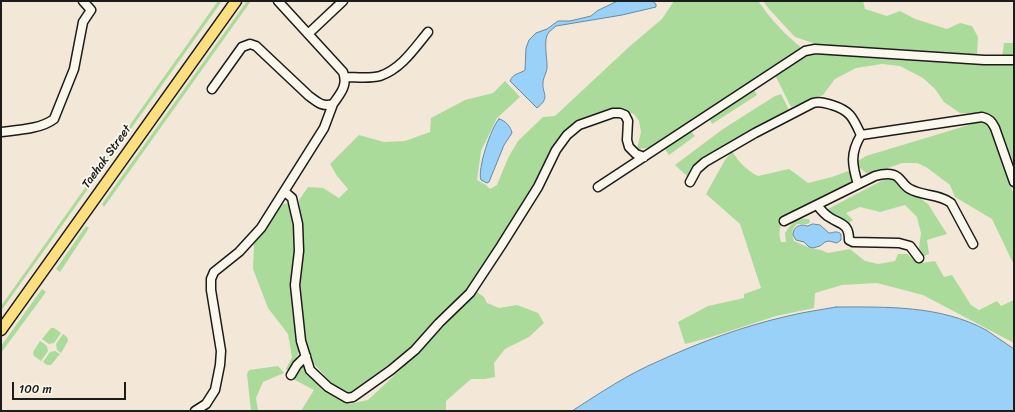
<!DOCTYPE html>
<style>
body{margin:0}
#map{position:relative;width:1015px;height:412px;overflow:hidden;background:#f3e7d7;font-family:Sriracha,sans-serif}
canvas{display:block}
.frame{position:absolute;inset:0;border:2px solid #1c1c1c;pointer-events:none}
.scale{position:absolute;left:12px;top:382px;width:114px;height:18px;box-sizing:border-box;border:2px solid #1c1c1c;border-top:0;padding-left:5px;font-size:12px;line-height:14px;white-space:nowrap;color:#1c1c1c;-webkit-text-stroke:3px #fbf7ec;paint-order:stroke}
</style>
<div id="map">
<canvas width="1015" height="412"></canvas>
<div class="frame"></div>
<div class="scale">100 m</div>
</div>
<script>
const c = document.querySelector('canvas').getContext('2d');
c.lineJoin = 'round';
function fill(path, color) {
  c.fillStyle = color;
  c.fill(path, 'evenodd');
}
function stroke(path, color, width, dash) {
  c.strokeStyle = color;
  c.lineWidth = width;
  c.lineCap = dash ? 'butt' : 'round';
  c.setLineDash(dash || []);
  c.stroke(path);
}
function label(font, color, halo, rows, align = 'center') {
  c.font = font + ' Sriracha,sans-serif';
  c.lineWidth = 4;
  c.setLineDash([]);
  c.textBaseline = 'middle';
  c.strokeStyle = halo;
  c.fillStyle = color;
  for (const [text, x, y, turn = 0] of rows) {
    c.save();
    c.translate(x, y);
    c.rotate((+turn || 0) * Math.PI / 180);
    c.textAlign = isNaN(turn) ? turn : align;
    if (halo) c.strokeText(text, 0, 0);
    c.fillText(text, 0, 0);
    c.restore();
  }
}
const green = new Path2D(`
 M218 1H222L1 311V306Z
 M247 1H251L104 207 102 204Z
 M674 1H758C770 18 785 35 802 48L649 148 637 149 641 132 639 121 634 114 622 110H609L574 125 560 137 535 186 467 292 409 350 348 394 335 387 314 364 305 337 301 310 299 286 303 246 299 200 308 187 323 188 339 198 348 189 337 176 330 164 359 135 384 142 405 141 430 132 431 118 465 100 493 93 505 81 520 97 497 118 481 151 477 180 486 185 490 189 497 185 508 158 518 141 543 117 555 116 630 46 662 19Z
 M763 1H863L865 9 887 16 900 11 915 19 947 29 960 23 972 26 978 37 977 55 819 45 795 37 769 9Z
 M1004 43H1014V58H1002Z
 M814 51 955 62 1014 65V164L997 121 988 114 960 113 944 102 935 89 923 78 900 66 882 64 856 68 835 79 823 95 791 107 775 75Z
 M754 90 757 95 712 124 709 118Z
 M781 94 789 110C753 130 716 147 687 176L675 165 723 129 775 96Z
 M982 121 989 124 993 130 1014 196V265L992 219 955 197 950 185 926 167 917 163H902L877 172 866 173 858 166V161L866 156Z
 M690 130 695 136 669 155 664 148Z
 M732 151C739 162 746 170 758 176L789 169 796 174 808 183 832 177 848 171 853 174 852 184 783 218C780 226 778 234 781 242H786L785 233C793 222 795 218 809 219L810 222 808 224H797C791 230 792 233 794 241L810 248 821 250 828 253 850 249 865 261 878 264 895 261 898 254H907L914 260 922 263 935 261 944 277 952 275 971 305 979 310 997 301 1001 306 1014 300V343L923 295 877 283 842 285 815 293 814 308 776 316 708 338 685 344 678 322 708 306 744 298V294L761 288 740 224 706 194 725 160Z
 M885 179 894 180 928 204 947 234 927 240 929 254 922 257 919 248 921 233 917 217 905 205 880 212 860 207 846 213 853 220 847 224 827 213 828 209Z
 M292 203 297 224 299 352 289 371 286 369 292 357 288 334 268 308 253 269 254 244 283 204Z
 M86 226 89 228 60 272 56 269Z
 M42 289 46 292 1 353V346Z
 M477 292 484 297 487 303 499 308 517 305 538 313 544 323 529 337 505 349 494 363 495 377 485 379H471L446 401V411H301L314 390 293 379 296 371 305 363 328 390 349 404 368 400 418 353Z
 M51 328H54L61 333 54 343 49 344 42 339Z
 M63 334 67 337 68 341 61 353 57 350 56 344Z
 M40 341 47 346 48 351 41 361 34 356 33 352Z
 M55 351 60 354 51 365H47L43 362 50 352Z
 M278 366 284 373 263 382 256 398 258 411H251L247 374 249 370Z`);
const water = new Path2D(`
 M618 1H652L656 4V7L622 15 556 26C554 28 551 30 549 32 543 38 547 57 547 65 548 71 543 77 543 83 542 94 551 97 537 108L510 81C513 73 520 74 525 70L526 48 529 40 536 33 547 29 558 21H570L591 16 597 11Z
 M499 119C505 120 511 127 512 133L504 145 489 182 487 183 481 180C477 170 491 127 499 119Z
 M813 224 820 225 829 233C834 233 836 230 841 234V240L837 243 829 241 825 242 820 246 813 248 809 247 804 242 796 240 793 235C793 227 800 223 807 226Z
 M836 307C886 307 940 305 986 330 995 336 1005 343 1014 349V411H572C600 393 628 374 659 361 700 342 744 326 788 316 804 312 820 310 836 307Z`);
const minor = new Path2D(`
 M308 34 343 1
 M345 77C356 77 369 79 380 76 401 69 414 49 428 32
 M212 89 242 47 250 44 256 46 309 96C318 103 323 107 333 104 341 93 348 85 343 72L278 1
 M1 132C18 130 41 129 54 119L74 69 83 22 91 10 83 1
 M690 182 697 169 705 162 755 133 813 103C820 101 825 103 832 105 851 111 853 118 861 135L982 117C990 119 992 122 995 128L1014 182
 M858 184C852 165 850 153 861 135
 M598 187 805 51 815 49 984 60H1014
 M285 192 292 198 298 224 299 251 295 285 301 341 310 370 328 387 347 398 353 397 391 370 415 350 439 323 470 293 501 246 538 187 556 150 567 135 579 125 613 113H620L625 115 628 121 627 140 629 147 636 154 644 157
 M817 205C821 210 824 214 829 217 841 225 849 223 849 240L853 242 899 243 910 246 919 258
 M784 221 875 176C882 174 887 173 894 175 901 177 903 186 910 189 922 196 940 194 951 203L973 244
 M291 375 297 365 306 356
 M195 411 206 404 215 390 220 365 221 351 211 290V279L214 272 239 252 261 228 324 128 333 104`);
const major = new Path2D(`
 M1 330 236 1`);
const streetNames = [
 ["Taehak Street",107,157,-54]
];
fill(green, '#abdb9b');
fill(water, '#99d1f8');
stroke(water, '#6789a0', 1);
stroke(minor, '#1c1c1c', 11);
stroke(major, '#1c1c1c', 13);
stroke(minor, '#fbf7ec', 8);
stroke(major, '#fce080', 10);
label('12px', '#1c1c1c', '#fbf7ec', streetNames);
</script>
